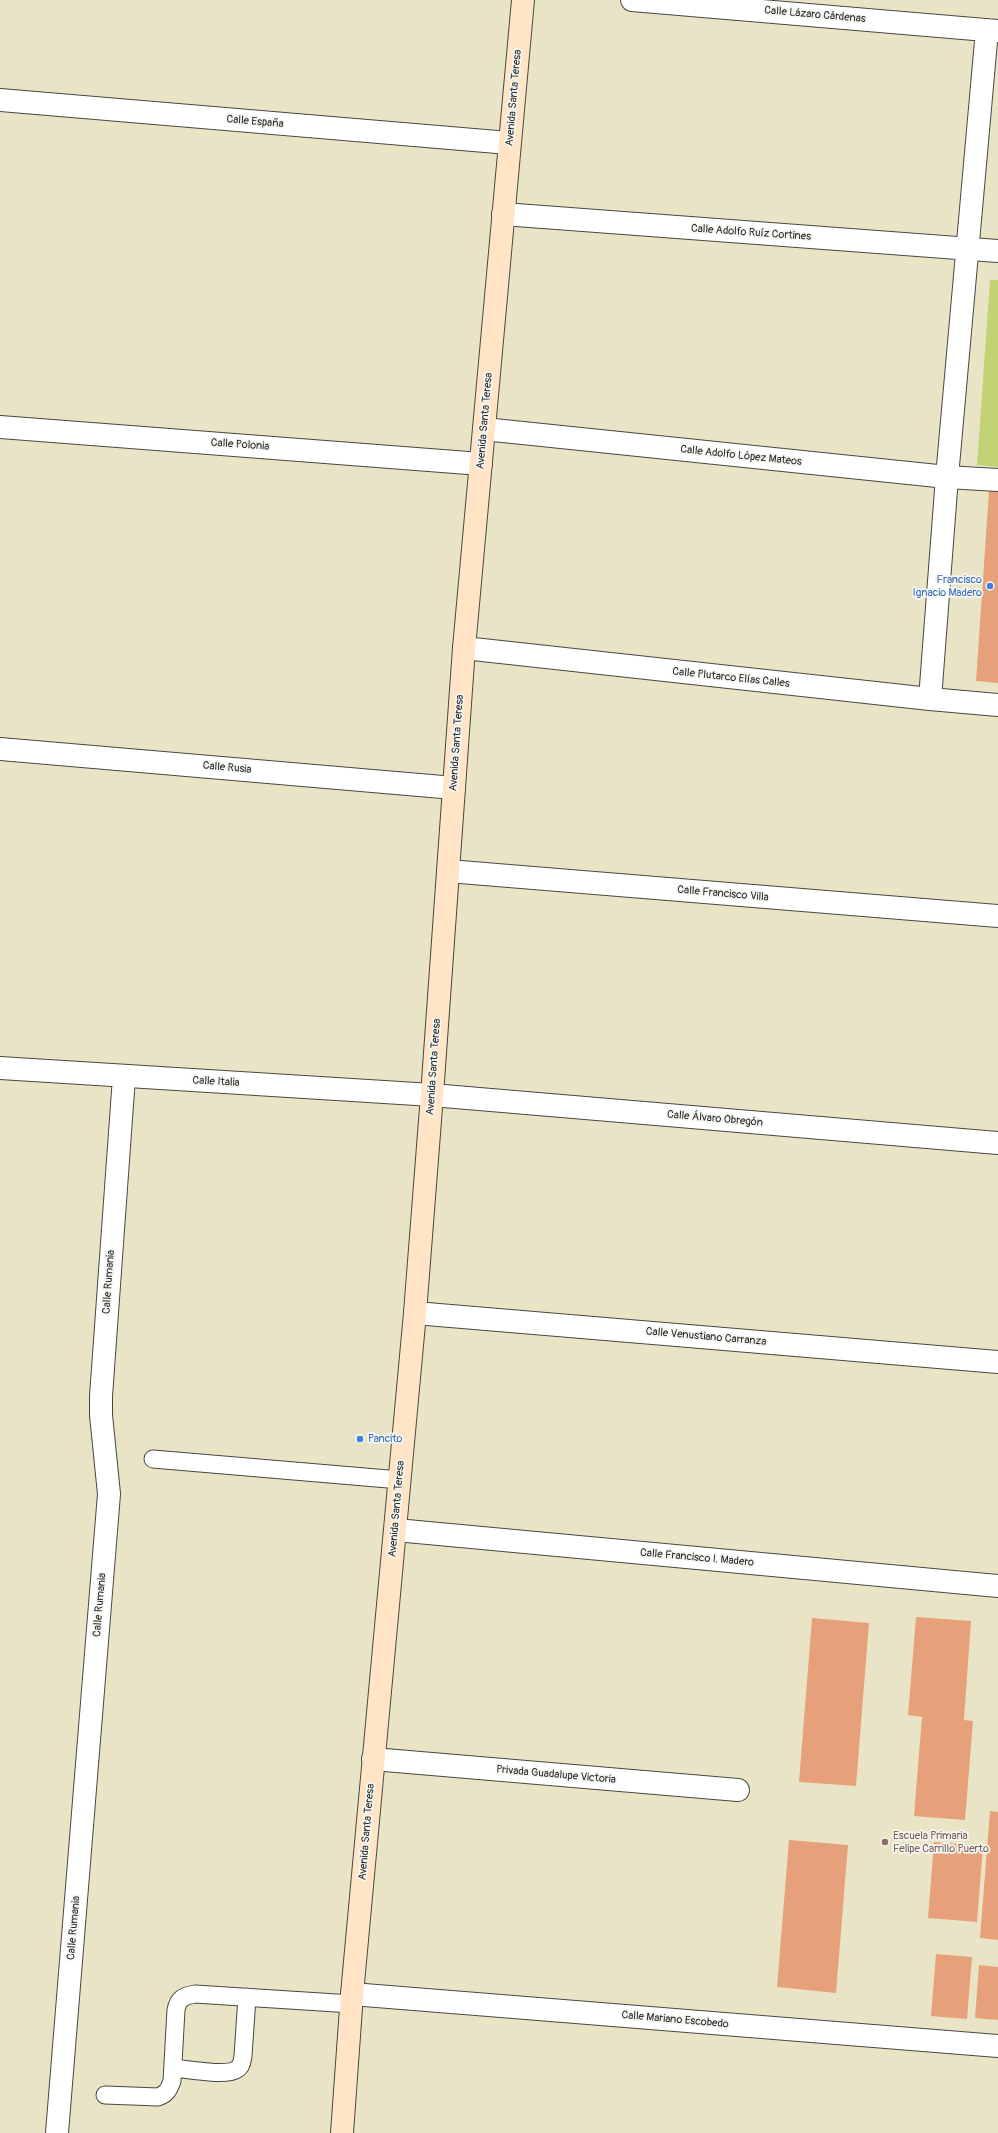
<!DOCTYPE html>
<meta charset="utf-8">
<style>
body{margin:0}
canvas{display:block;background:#eae4c6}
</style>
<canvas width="998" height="2133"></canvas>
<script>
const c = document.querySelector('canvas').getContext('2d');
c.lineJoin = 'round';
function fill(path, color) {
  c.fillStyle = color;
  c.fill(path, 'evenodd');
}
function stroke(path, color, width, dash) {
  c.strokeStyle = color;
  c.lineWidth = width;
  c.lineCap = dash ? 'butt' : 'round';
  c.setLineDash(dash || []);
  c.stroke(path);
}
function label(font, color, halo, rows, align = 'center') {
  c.font = font + ' Pangolin,sans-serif';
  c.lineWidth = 3.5;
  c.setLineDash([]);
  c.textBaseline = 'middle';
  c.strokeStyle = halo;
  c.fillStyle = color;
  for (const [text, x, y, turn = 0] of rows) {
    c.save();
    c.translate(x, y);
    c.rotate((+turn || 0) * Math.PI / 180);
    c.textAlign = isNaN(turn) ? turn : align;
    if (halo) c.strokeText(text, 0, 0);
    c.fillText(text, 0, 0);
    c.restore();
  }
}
const green = new Path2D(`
 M990 280H998V467L977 465Z`);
const building = new Path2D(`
 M989 491 998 492V683L976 681Z
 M916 1617 971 1621 964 1720 973 1721 965 1820 914 1816 922 1717 908 1715Z
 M812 1618 869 1623 856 1786 799 1782Z
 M990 1811 998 1812V1940L980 1938Z
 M789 1840 848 1845 836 1993 777 1987Z
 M934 1842 983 1846 977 1922 928 1918Z
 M936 1954 972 1957 967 2019 931 2016Z
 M979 1965 998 1967V2020L975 2018Z`);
const lane = new Path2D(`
 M153 1459 400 1480
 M173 2068C186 2069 227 2077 237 2069 242 2066 242 2061 243 2056L247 1997
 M105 2095 158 2097C167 2094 169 2089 172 2081L176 2010C178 1999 183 1996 195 1994L352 2004`);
const street = new Path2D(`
 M632 0 998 31
 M0 100 509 143
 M503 214 998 251
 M0 427 481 464
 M484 429 947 477 998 480
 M464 648 930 699 998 705
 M930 699 947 477 987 30
 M0 749 454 788
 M448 871 998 916
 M0 1068 432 1095 998 1143
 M415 1313 998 1362
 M396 1530 998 1586
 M373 1759 738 1790
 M352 1994 998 2046
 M57 2133 109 1494 101 1415V1396L124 1077`);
const secondary = new Path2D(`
 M342 2133 352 1994 415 1313 432 1095 464 648 523 0`);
const markers = [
 [990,586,4,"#3f7fe0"],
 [360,1439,4,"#3f7fe0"],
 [885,1842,4,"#8d6e63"]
];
const streetNames = [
 ["Calle Lázaro Cárdenas",815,15,5],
 ["Avenida Santa Teresa",514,98,-85],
 ["Calle España",255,122,5],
 ["Calle Adolfo Ruíz Cortines",751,233,4],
 ["Avenida Santa Teresa",485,421,-85],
 ["Calle Polonia",240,445,4],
 ["Calle Adolfo López Mateos",741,456,6],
 ["Calle Plutarco Elías Calles",731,678,6],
 ["Avenida Santa Teresa",457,743,-86],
 ["Calle Rusia",227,768,5],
 ["Calle Francisco Villa",723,894,5],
 ["Avenida Santa Teresa",434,1067,-86],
 ["Calle Italia",216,1082,3],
 ["Calle Álvaro Obregón",715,1119,5],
 ["Calle Rumania",109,1282,-86],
 ["Calle Venustiano Carranza",706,1337,5],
 ["Avenida Santa Teresa",397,1509,-85],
 ["Calle Francisco I. Madero",697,1558,5],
 ["Calle Rumania",100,1605,-85],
 ["Privada Guadalupe Victoria",556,1775,5],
 ["Avenida Santa Teresa",367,1832,-85],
 ["Calle Rumania",74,1928,-85],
 ["Calle Mariano Escobedo",675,2020,5]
];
const shopNames = [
 ["Francisco",982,580],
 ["Ignacio Madero",982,593],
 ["Pancito",368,1439,"left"]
];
const educationNames = [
 ["Escuela Primaria",893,1836],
 ["Felipe Carrillo Puerto",893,1849]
];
fill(green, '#c3d274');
fill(building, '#e7a17a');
stroke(lane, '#484742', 19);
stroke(street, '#484742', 24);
stroke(secondary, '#484742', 24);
stroke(lane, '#fff', 17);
stroke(street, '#fff', 22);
stroke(secondary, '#ffe4c6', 22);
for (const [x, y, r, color] of markers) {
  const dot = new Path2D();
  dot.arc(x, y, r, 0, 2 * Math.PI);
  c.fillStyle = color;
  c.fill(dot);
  stroke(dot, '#f6f6f2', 1.5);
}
label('11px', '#2b2b2b', '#f6f6f2', streetNames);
label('11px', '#366cbe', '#f6f6f2', shopNames, 'right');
label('11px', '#785e54', '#f6f6f2', educationNames, 'left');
</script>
